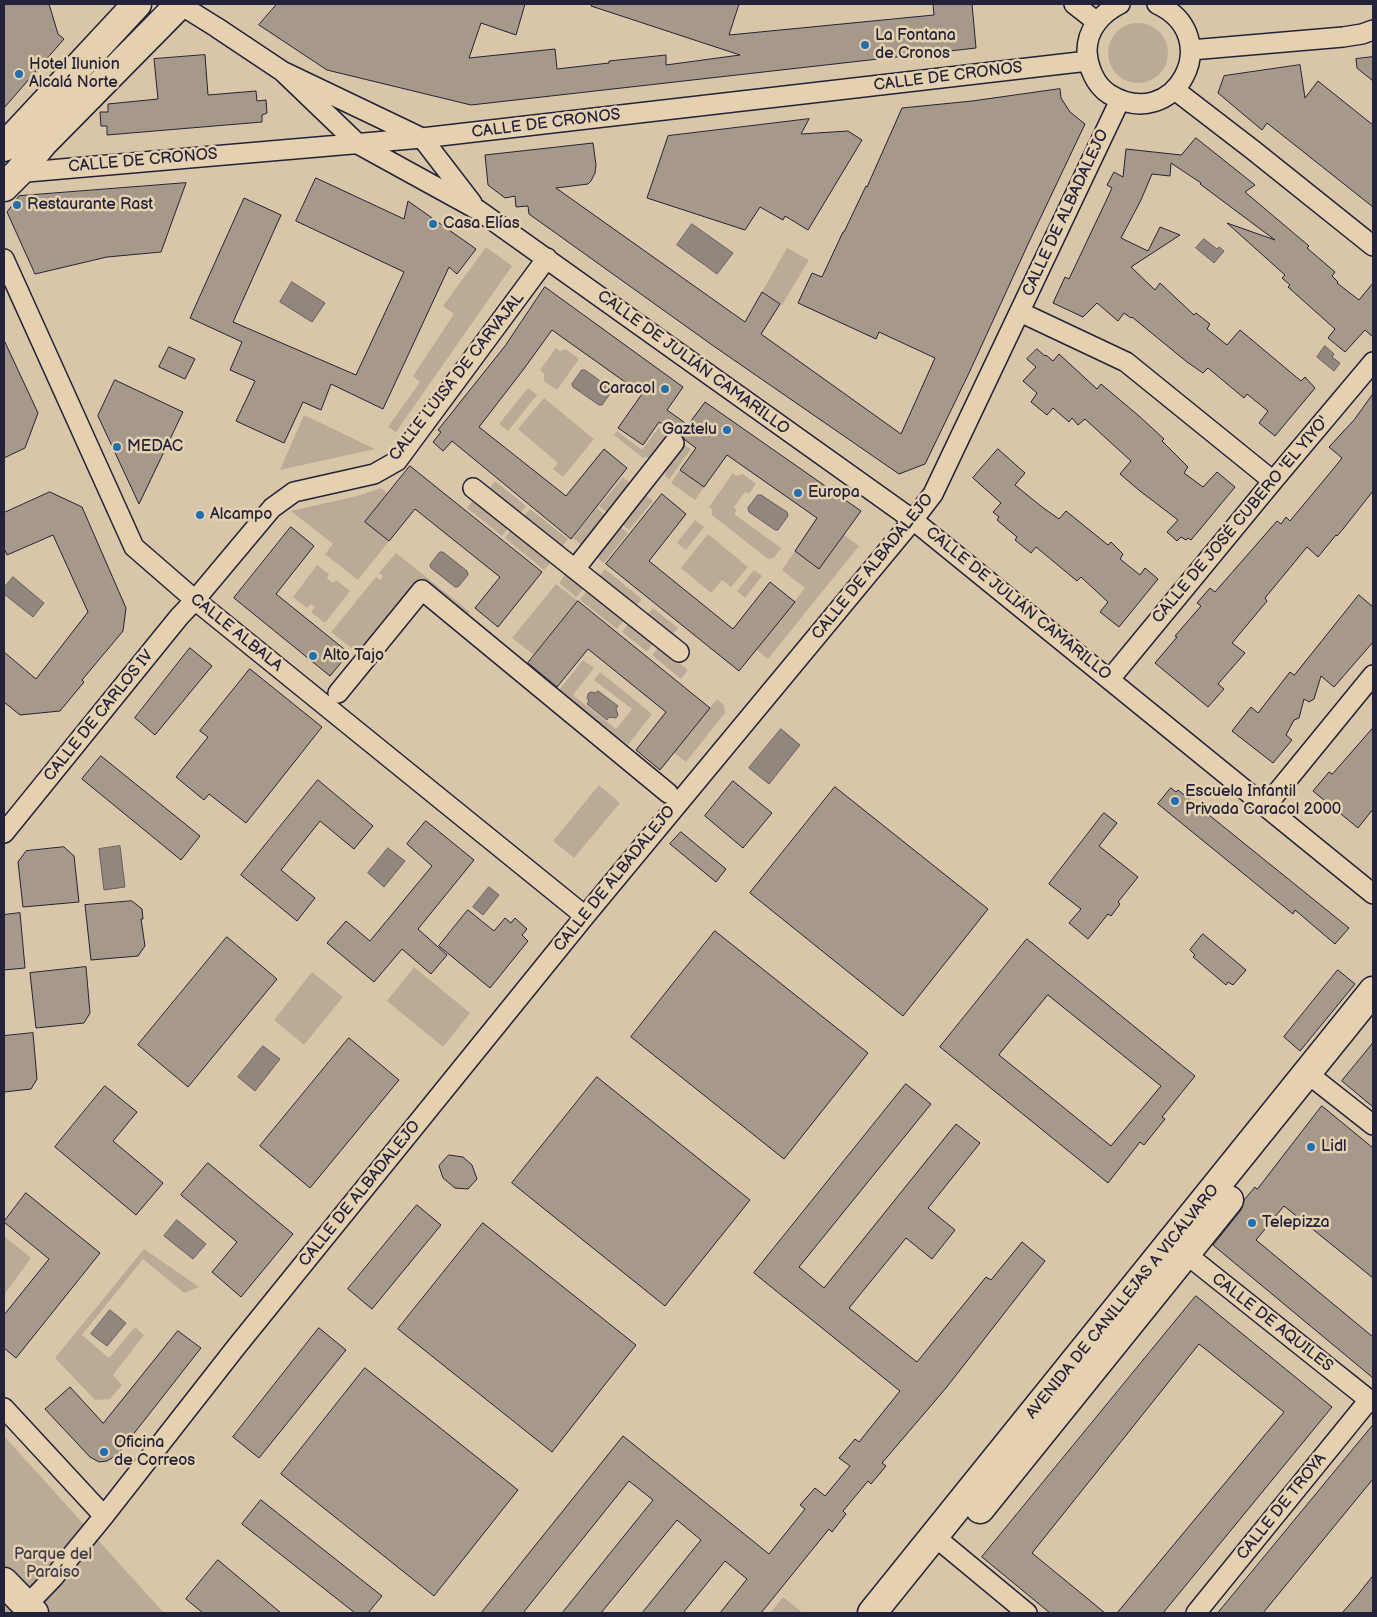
<!DOCTYPE html>
<meta charset="utf-8">
<style>
body{margin:0}
#map{position:relative;width:1377px;height:1617px;overflow:hidden;background:#d9c6a8;font-family:"Balsamiq Sans",sans-serif}
canvas{display:block}
.frame{position:absolute;inset:0;border:5px solid #22223b;pointer-events:none}
</style>
<div id="map">
<canvas width="1377" height="1617"></canvas>
<div class="frame"></div>
</div>
<script>
const c = document.querySelector('canvas').getContext('2d');
c.lineJoin = 'round';
function fill(path, color) {
  c.fillStyle = color;
  c.fill(path, 'evenodd');
}
function stroke(path, color, width, dash) {
  c.strokeStyle = color;
  c.lineWidth = width;
  c.lineCap = dash ? 'butt' : 'round';
  c.setLineDash(dash || []);
  c.stroke(path);
}
function label(font, color, halo, rows, align = 'center') {
  c.font = font + ' "Balsamiq Sans",sans-serif';
  c.lineWidth = 5;
  c.setLineDash([]);
  c.textBaseline = 'middle';
  c.strokeStyle = halo;
  c.fillStyle = color;
  for (const [text, x, y, turn = 0] of rows) {
    c.save();
    c.translate(x, y);
    c.rotate((+turn || 0) * Math.PI / 180);
    c.textAlign = isNaN(turn) ? turn : align;
    if (halo) c.strokeText(text, 0, 0);
    c.fillText(text, 0, 0);
    c.restore();
  }
}
const green = new Path2D(`
 M1108 53a30 30 0 1 1 60 0a30 30 0 1 1-60 0Z
 M486 247 512 266 396 432 388 427 420 382 413 376 454 314 443 306Z
 M787 248 809 260 782 305 762 292Z
 M556 348 560 351 566 349 579 359 557 390 544 381V374L540 370Z
 M528 388 537 395 508 431 499 424Z
 M544 398 594 439 563 477 553 469 558 463 518 429Z
 M304 415 375 449 280 470Z
 M659 427 669 435 653 458 647 457 643 458 614 435 617 431 642 450Z
 M681 443 691 449 669 480 665 476 666 471 664 466Z
 M680 470 704 487 695 500 671 483Z
 M733 473 736 476 743 474 756 484 749 494 745 492 734 507 737 510 734 514 781 548 774 558 768 559 712 515V509L709 507Z
 M623 477 632 485 609 514 599 506Z
 M495 481 526 506 518 516 487 491Z
 M381 488 388 494 365 522 389 541 358 580 325 554 333 544 291 511 357 496Z
 M643 493 653 501 629 530 620 522Z
 M475 498 510 526 502 536 467 508Z
 M597 508 607 517 583 546 573 538Z
 M530 509 568 539 560 549 522 518Z
 M695 520 704 527 686 550 677 543Z
 M618 525 628 533 604 563 594 555Z
 M512 528 552 561 544 570 505 538Z
 M708 534 748 567 731 587 722 580 711 593 681 568Z
 M844 535 859 546 768 659 756 649 805 588 782 570 795 551 819 569Z
 M396 553 470 612 467 615 421 578 359 654 331 632 376 577 381 580 383 576 379 573Z
 M317 565 329 574 327 578 333 583 336 580 350 591 325 623 311 612 315 607 311 604 307 608 293 597Z
 M605 569 642 599 634 609 597 579Z
 M754 570 762 576 745 598 737 591Z
 M567 572 585 587 576 597 559 583Z
 M556 584 578 601 534 655 512 638Z
 M588 589 625 619 617 629 580 600Z
 M653 608 678 628 670 637 645 617Z
 M630 622 654 642 647 652 622 632Z
 M659 646 688 670 681 679 652 655Z
 M583 660 594 668 573 695 616 729 632 709 594 680 600 672 652 714 628 745 559 690Z
 M717 699 724 705 725 713 686 762 674 753Z
 M599 785 620 803 574 858 553 841Z
 M414 967 470 1013 443 1047 387 1001Z
 M312 972 343 997 304 1045 274 1020Z
 M4 1236 31 1258 4 1295Z
 M144 1249 199 1287 184 1293 143 1259 82 1335 109 1358 135 1327 144 1335 113 1375 122 1385 110 1399 95 1400 55 1358Z
 M4 1436 164 1613H4Z
 M783 1597 803 1613H770Z`);
const water = new Path2D(`
 M692 224 733 253 717 274 677 245Z
 M1204 239 1217 249 1219 247 1224 251 1214 263 1196 248Z
 M292 282 325 303 312 322 280 302Z
 M1325 346 1334 354 1332 357 1340 363 1334 371 1317 357Z
 M582 370H585L610 388 612 391 602 405H599L573 387 572 384Z
 M758 495H761L787 512 788 516 778 530H775L749 512 748 508Z
 M440 552H443L467 571 468 575 458 587H455L431 568 430 565Z
 M13 577 44 603 33 617 4 594V588Z
 M598 691 618 706 616 709 618 715 616 718 609 717 607 720 587 704 589 701 587 698 588 694 590 692 596 693Z
 M781 729 800 745 769 784 749 768Z
 M120 846 125 887 104 890 99 849Z
 M388 848 405 861 384 887 368 873Z
 M489 887 499 895 483 915 473 907Z
 M263 1046 280 1059 255 1091 238 1077Z
 M177 1220 206 1244 193 1259 164 1236Z
 M110 1310 126 1323 107 1346 91 1334Z`);
const building = new Path2D(`
 M4 4H49L58 34 64 39 4 108Z
 M277 4H525L516 35 481 23 469 58 555 49 557 69 609 63V61L666 55V65L740 55 591 6 592 4H739L729 35 934 15 933 4H972L976 48 471 105 327 70 259 25Z
 M205 55 208 95 256 91 257 101 266 100 267 113 262 115V122L107 135V126H101L100 112H108V104L158 99 154 59Z
 M1373 57V81L1357 68 1356 59Z
 M1300 65 1305 98 1318 81 1373 125V207L1267 123 1262 130 1218 93 1224 76Z
 M1060 89 1061 98 1070 112 1085 124 1029 242 969 373 925 464 899 474 715 347 529 214 528 206 516 207 515 196 505 198 488 185 485 155 593 143 596 165 595 173 591 181 588 184 556 188 745 322 762 292 780 304 761 334 901 434 935 358 879 332 876 339 798 303 812 273 822 277 843 232H844L866 186 867 187 902 108 972 101Z
 M809 119 801 134 848 131 862 140 808 230 785 216 783 220 760 207 745 230 647 198 668 136Z
 M1196 138 1255 185 1245 192 1309 246 1307 248 1335 272 1332 276 1338 282 1337 283 1359 300 1373 283V337L1365 330 1345 352 1328 338 1335 329 1288 287 1290 285 1282 278 1285 275 1227 223 1275 240 1200 184 1201 183 1171 163 1170 176 1152 174 1141 200 1121 238 1148 251 1160 227 1180 235 1131 267 1155 290 1160 283 1194 315 1196 313 1210 324 1207 329 1227 345 1240 330 1301 381 1305 377 1315 388 1275 436 1259 423 1268 411 1247 394 1244 398 1208 368 1203 373 1187 362 1132 317 1131 318 1124 313 1118 321 1097 303 1083 317 1053 303 1065 277 1069 279 1106 201 1112 188 1107 185 1114 172 1123 177 1126 149 1181 155Z
 M316 178 404 219 408 201 476 249 457 274 449 267 383 409 331 384 321 410 303 402 284 443 236 421 255 381 230 370 242 342 190 318 244 198 281 215 233 322 356 375 404 272 296 221Z
 M186 183 161 252 107 257 35 274 7 212 19 196Z
 M545 287 683 387 667 410 688 425 705 402 861 511 819 569 795 551 817 518 727 455 704 487 680 470 696 448 685 440 681 434 674 432 659 422 643 445 618 428 642 394 552 330 523 370 479 427 566 496 604 449 627 468 571 539 452 441 443 451 433 442 441 432 438 430 505 346Z
 M4 340 38 413 25 448 4 458Z
 M169 347 195 359 185 379 159 367Z
 M1037 349 1045 356 1046 355 1053 361 1059 354 1097 389 1101 384 1139 416 1164 439 1162 441 1188 467 1184 473 1203 487 1217 472 1235 487 1191 540 1188 538 1186 540 1181 537 1177 541 1167 532 1178 520 1140 491 1120 474 1131 461 1085 419 1078 425 1072 418 1069 422 1053 408 1047 415 1031 402 1037 393 1023 381 1036 367 1027 359Z
 M115 380 183 412 139 504 98 416Z
 M1373 394V491L1343 529 1337 536 1336 535 1318 557 1307 547 1265 598 1267 601 1232 643 1245 653 1218 684 1224 689 1208 707 1155 663 1177 637 1175 636 1201 606 1197 603 1210 588 1215 592 1277 521 1281 524 1286 517 1290 521 1334 468 1342 458 1329 447 1354 420Z
 M998 449 1025 473 1015 485 1042 507 1059 519 1066 511 1108 545 1111 542 1123 554 1120 559 1140 575 1145 568 1158 579 1119 627 1100 612 1108 602 1081 577 1077 581 1036 547 1031 553 1015 540 1017 537 997 520 999 517 993 512 1001 503 973 478Z
 M410 466 542 572 498 627 475 608 500 577 415 509 389 541 365 522Z
 M50 492 82 507 126 608 123 631 82 680 84 682 60 711 20 715 4 702V652L36 679 88 612 53 535 7 555 4 548V513Z
 M662 494 686 514 649 561 733 629 770 582 795 602 739 671 606 564Z
 M291 527 314 546 276 594 349 653 330 676 234 598Z
 M1359 595 1373 607V642L1334 687 1321 676 1314 699 1309 702 1304 699 1299 718 1294 720 1286 735 1292 740 1273 763 1232 731 1251 707 1258 713 1290 672 1294 675Z
 M578 601 710 708 660 770 636 750 666 712 588 649 557 687 528 663Z
 M190 648 212 666 155 735 135 718Z
 M250 669 322 727 246 823 209 794 204 800 176 777 208 737 200 731Z
 M1373 728V809L1358 828 1313 791 1329 772 1332 774Z
 M101 756 200 836 181 860 82 779Z
 M318 780 373 826 354 849 320 821 281 870 315 898 297 921 241 875Z
 M733 781 772 813 743 848 705 816Z
 M835 787 988 909 903 1016 750 893Z
 M1171 788 1176 792 1178 790 1349 928 1335 944 1295 910 1293 914 1158 804Z
 M1104 813 1117 823 1099 846 1138 877 1118 902 1120 904 1111 916 1108 914 1088 939 1069 923 1081 909 1049 884Z
 M426 821 474 860 418 929 447 955 431 974 402 949 374 982 327 943 346 921 370 941 432 866 407 844Z
 M681 832 726 869 716 882 670 844Z
 M64 847 74 856 79 902 23 907 18 862 26 851Z
 M132 901 142 909 143 919H141L145 946 138 956 91 960 85 905Z
 M468 910 494 931 505 918 511 923 515 918 527 929 522 935 528 941 490 988 439 946Z
 M20 913 25 968 4 970V915Z
 M715 931 868 1053 784 1159 631 1037Z
 M1203 934 1246 970 1233 985 1228 982 1226 985 1193 957 1195 955 1190 950Z
 M227 937 277 979 188 1087 138 1045Z
 M1027 939 1195 1076 1162 1117 1165 1119 1144 1145 1140 1142 1108 1183 940 1047ZM1048 995 1161 1086 1111 1146 999 1055Z
 M86 967 90 1013 84 1023 36 1028 30 973Z
 M1338 970 1355 984 1300 1051 1284 1037Z
 M33 1033 37 1079 31 1089 4 1092V1036Z
 M349 1038 399 1080 310 1188 260 1146Z
 M1373 1043V1107L1342 1081Z
 M597 1077 750 1200 665 1306 512 1183Z
 M906 1084 931 1104 799 1267 824 1288 956 1124 980 1143 928 1208 955 1230 932 1259 906 1238 849 1308 917 1362 986 1277 991 1280 1022 1242 1045 1261 946 1388 882 1463 886 1466 871 1484 868 1481 843 1511 846 1514 832 1532 829 1529 761 1613H720L747 1579 725 1561 683 1613H642L701 1540 677 1520 601 1613H562L653 1500 629 1481 523 1613H481L623 1436 769 1554 805 1509 800 1505 815 1488 825 1496 850 1466 839 1458 855 1439 859 1442 900 1391 754 1273Z
 M105 1086 137 1112 113 1141 163 1183 136 1215 55 1147Z
 M1322 1106 1373 1148V1278L1284 1206 1256 1240 1373 1337V1378L1213 1245 1241 1210 1244 1200 1255 1187 1257 1189Z
 M449 1155 463 1157 472 1165 477 1179 468 1189 455 1188 443 1178 439 1166Z
 M208 1163 293 1234 241 1297 212 1272 237 1242 181 1195Z
 M26 1193 100 1253 16 1358 4 1348V1315L49 1259 4 1222Z
 M417 1205 441 1225 372 1309 348 1289Z
 M483 1223 636 1345 552 1452 398 1329Z
 M1196 1296 1332 1407 1163 1613H1117L1284 1412 1199 1344 1032 1553 1105 1613H1050L982 1557Z
 M319 1328 346 1350 259 1458 233 1437Z
 M178 1331 201 1348 117 1455 107 1461 99 1462 90 1457 45 1409 70 1387 103 1423Z
 M365 1368 518 1490 434 1596 281 1474Z
 M1373 1425V1479L1263 1613H1218Z
 M261 1500 382 1596 368 1613H355L242 1524Z
 M218 1560 281 1613H203L186 1599Z
 M1373 1576V1613H1342L1356 1597Z`);
const street = new Path2D(`
 M179 4 216 27 282 71 422 138 472 203
 M1074 4 1097 22
 M1120 4C1102 13 1087 29 1087 51 1088 67 1095 85 1109 94 1175 135 1227 36 1157 4
 M1191 50 1343 37 1362 34 1373 30
 M282 71 358 144 478 210 913 520 1373 894
 M1175 90 1253 150 1373 246
 M15 173 422 138 1088 61
 M4 259 134 547 195 600 585 916
 M1020 312 1126 362 1273 481
 M473 488 679 652
 M575 569 674 443
 M1110 679 1273 481 1373 362
 M338 693 422 590 668 793
 M1266 806 1373 675
 M4 833 179 617 195 600 272 508 294 492 374 474 397 461 547 258
 M1307 1073 1373 1125
 M1176 1246 1373 1403
 M4 1408 104 1516
 M934 1536 1027 1613
 M26 1606 53 1578 104 1516 237 1346 585 916 913 520 933 494 1120 100
 M1196 1613 1369 1400`);
const secondary = new Path2D(`
 M4 147 137 4
 M4 187 19 172 43 143 180 4`);
const primary = new Path2D(`
 M980 1509 1229 1200
 M4 1582 34 1613
 M872 1613 1373 991`);
const markers = [
 [865,45,5,"#1f6fb2"],
 [19,74,5,"#1f6fb2"],
 [17,205,5,"#1f6fb2"],
 [433,224,5,"#1f6fb2"],
 [665,389,5,"#1f6fb2"],
 [727,430,5,"#1f6fb2"],
 [117,447,5,"#1f6fb2"],
 [798,493,5,"#1f6fb2"],
 [200,515,5,"#1f6fb2"],
 [313,656,5,"#1f6fb2"],
 [1175,801,5,"#1f6fb2"],
 [1311,1147,5,"#1f6fb2"],
 [1252,1223,5,"#1f6fb2"],
 [104,1452,5,"#1f6fb2"]
];
const poiNames = [
 ["La Fontana",875,36],
 ["de Cronos",875,54],
 ["Hotel Ilunion",29,65],
 ["Alcalá Norte",29,83],
 ["Restaurante Rast",27,205],
 ["Casa Elías",443,224],
 ["Caracol",655,389,"right"],
 ["Gaztelu",717,430,"right"],
 ["MEDAC",127,447],
 ["Europa",808,493],
 ["Alcampo",210,515],
 ["Alto Tajo",323,656],
 ["Escuela Infantil",1185,792],
 ["Privada Caracol 2000",1185,810],
 ["Lidl",1321,1147],
 ["Telepizza",1262,1223],
 ["Oficina",114,1443],
 ["de Correos",114,1461]
];
const streetNames = [
 ["CALLE DE CRONOS",948,77,-7],
 ["CALLE DE CRONOS",546,124,-7],
 ["CALLE DE CRONOS",143,161,-5],
 ["CALLE DE ALBADALEJO",1066,213,-65],
 ["CALLE DE JULIÁN CAMARILLO",693,363,36],
 ["CALLE LUISA DE CARVAJAL",457,377,-52],
 ["CALLE DE JOSÉ CUBERO 'EL YIYO'",1241,520,-50],
 ["CALLE DE ALBADALEJO",873,567,-51],
 ["CALLE DE JULIÁN CAMARILLO",1018,604,39],
 ["CALLE ALBALA",236,633,39],
 ["CALLE DE CARLOS IV",99,716,-51],
 ["CALLE DE ALBADALEJO",615,879,-51],
 ["CALLE DE ALBADALEJO",360,1194,-51],
 ["AVENIDA DE CANILLEJAS A VICÁLVARO",1123,1302,-51],
 ["CALLE DE AQUILES",1272,1323,38],
 ["CALLE DE TROYA",1282,1507,-51]
];
const parkNames = [
 ["Parque del",53,1555],
 ["Paraíso",53,1573]
];
fill(green, '#bbab96');
fill(water, '#92877e');
stroke(water, '#655f63', 1);
fill(building, '#a6998a');
stroke(building, '#22223b', 1);
stroke(street, '#22223b', 22);
stroke(secondary, '#22223b', 31);
stroke(primary, '#22223b', 31);
stroke(street, '#e5d1af', 19);
stroke(secondary, '#e5d1af', 28);
stroke(primary, '#e5d1af', 28);
for (const [x, y, r, color] of markers) {
  const dot = new Path2D();
  dot.arc(x, y, r, 0, 2 * Math.PI);
  c.fillStyle = color;
  c.fill(dot);
  stroke(dot, '#e5d1af', 2);
}
label('16px', '#22223b', '#e5d1af', poiNames, 'left');
label('16px', '#22223b', '#e5d1af', streetNames);
label('16px', '#413d4d', '#e5d1af', parkNames);
</script>
